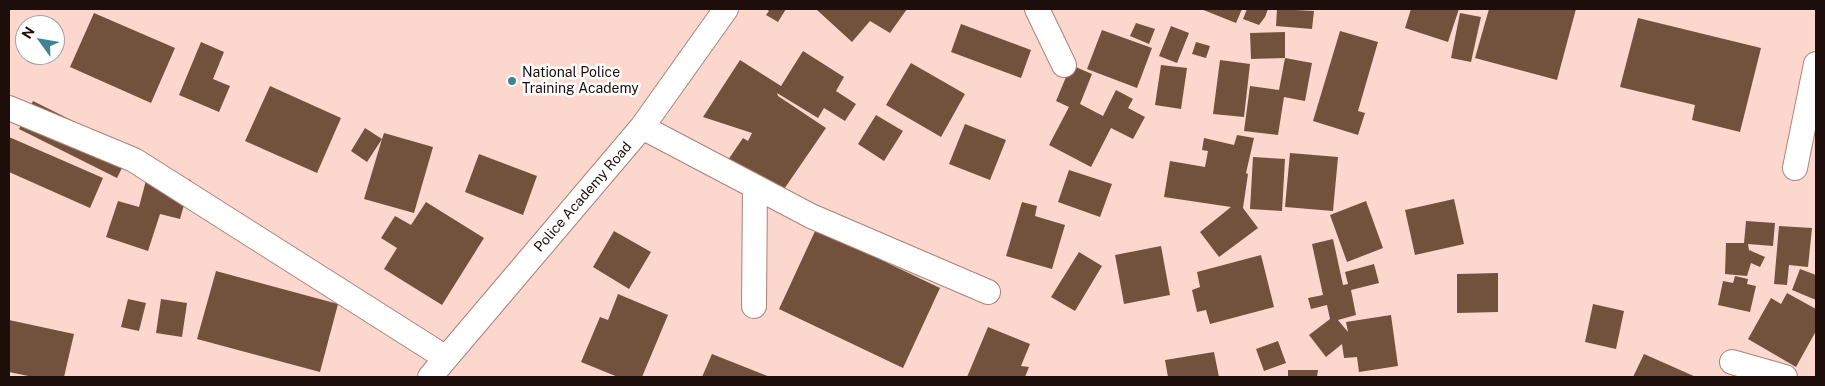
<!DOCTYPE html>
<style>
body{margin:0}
#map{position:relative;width:1825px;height:386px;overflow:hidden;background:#fcd7ce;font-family:"Public Sans",sans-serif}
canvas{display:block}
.frame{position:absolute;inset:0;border:10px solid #1d0e0b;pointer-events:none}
.north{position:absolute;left:15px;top:15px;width:50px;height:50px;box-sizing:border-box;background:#fff;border:1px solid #a59f9d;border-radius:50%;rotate:302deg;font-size:14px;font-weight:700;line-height:20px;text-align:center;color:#1d0e0b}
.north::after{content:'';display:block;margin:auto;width:18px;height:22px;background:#408493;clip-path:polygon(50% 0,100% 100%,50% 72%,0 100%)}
</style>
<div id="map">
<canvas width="1825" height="386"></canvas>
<div class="frame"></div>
<div class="north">N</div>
</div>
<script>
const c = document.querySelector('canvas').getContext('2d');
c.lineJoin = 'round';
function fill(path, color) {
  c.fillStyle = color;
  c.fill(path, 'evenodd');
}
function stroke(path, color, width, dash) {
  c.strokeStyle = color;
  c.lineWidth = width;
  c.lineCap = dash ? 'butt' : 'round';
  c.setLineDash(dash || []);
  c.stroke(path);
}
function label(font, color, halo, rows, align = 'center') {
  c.font = font + ' "Public Sans",sans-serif';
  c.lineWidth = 5;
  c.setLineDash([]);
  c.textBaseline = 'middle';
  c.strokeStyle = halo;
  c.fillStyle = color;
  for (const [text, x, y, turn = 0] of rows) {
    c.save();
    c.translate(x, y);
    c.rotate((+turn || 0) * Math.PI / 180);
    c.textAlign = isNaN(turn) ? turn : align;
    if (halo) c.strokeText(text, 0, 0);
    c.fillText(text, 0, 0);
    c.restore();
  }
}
const building = new Path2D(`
 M766 9H786L778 22 766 15 769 11Z
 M819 9H907L890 33 870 21 852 42 817 10Z
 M1201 9H1242L1236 23Z
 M1247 9H1268L1265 17 1259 25 1243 19Z
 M1277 9 1314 11 1312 29 1276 26Z
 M1411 9H1459L1448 42 1405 28Z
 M1489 9H1576L1557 80 1475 58Z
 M94 13 175 48 151 103 70 67Z
 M1460 13 1481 17 1471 62 1451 58Z
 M1638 18 1761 48 1740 132 1692 120 1695 105 1620 87Z
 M1136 23 1155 29 1149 44 1130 36Z
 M961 24 1031 50 1021 78 951 52Z
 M1171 26 1189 33 1177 63 1159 56Z
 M1102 30 1152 48 1137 88 1087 69Z
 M1340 31 1378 42 1358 111 1365 113 1358 135 1313 121Z
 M1285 32V58L1251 59 1250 33Z
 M201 42 224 52 213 79 230 86 219 112 179 95Z
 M1196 42 1210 46 1206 58 1192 54Z
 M803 51 844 77 836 91 856 104 845 121 824 108 818 118 777 93 778 96 826 128 780 195 728 160 743 138 748 141 752 133 703 117 740 60 781 86Z
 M1285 58 1312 63 1305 101 1284 97 1278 135 1244 131 1250 86 1279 90Z
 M1220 60 1250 64 1244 117 1213 114Z
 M911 63 965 94 941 137 886 105Z
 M1071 65 1092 74 1080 104 1103 116 1116 90 1133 99 1128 108 1145 117 1133 139 1111 128 1091 167 1049 145 1069 107 1056 101Z
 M1161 65 1187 68 1181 109 1155 105Z
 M270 86 341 118 317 173 245 141Z
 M33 101 131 150 117 178 19 129Z
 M876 115 903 131 884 161 858 144Z
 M965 124 1006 140 990 180 949 164Z
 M365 128 382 139 384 133 433 147 414 213 364 199 382 139 367 162 351 151Z
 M1237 135 1254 138 1246 173 1248 174 1243 208 1258 228 1219 257 1200 232 1231 207 1164 197 1170 161 1205 167 1208 151 1202 150 1204 138 1234 145Z
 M9 137 103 178 90 208 9 172Z
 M1290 153 1338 157 1333 211 1285 207Z
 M479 154 537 176 523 215 465 192Z
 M1253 157 1285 159 1282 211 1250 209Z
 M149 169 191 180 180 219 160 214 148 251 106 237 118 201 139 207Z
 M1069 170 1112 184 1100 217 1058 202Z
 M1454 199 1464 244 1415 255 1405 210Z
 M1366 201 1383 248 1347 262 1330 215Z
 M426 202 484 238 442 305 384 269 397 248 381 238 395 216 411 225Z
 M1022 202 1037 206 1035 216 1065 225 1052 269 1006 256Z
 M1746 221 1775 223 1773 246 1748 244 1749 250 1765 257 1760 267 1751 263 1747 276 1725 274 1726 243H1744Z
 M1779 226 1812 228 1808 267 1789 265 1787 285 1774 284Z
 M816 229 940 288 903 368 779 309Z
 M614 231 651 252 629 289 593 267Z
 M1333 239 1343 285 1348 284 1345 272 1374 264 1379 283 1351 290 1356 315 1338 320 1348 332 1346 322 1391 315 1398 366 1359 372 1357 357 1344 358 1342 344 1326 357 1309 335 1330 319 1327 305 1311 309 1308 298 1323 295 1312 244Z
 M1161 246 1170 295 1124 304 1115 255Z
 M1079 252 1102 266 1075 311 1051 297Z
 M1261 255 1274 307 1210 324 1206 310 1197 312 1192 290 1200 287 1197 272Z
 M1800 269 1816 275V300L1792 290Z
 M216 271 338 304 320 372 197 339Z
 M1498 273V312L1457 313V274Z
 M1735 276 1748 279 1747 284 1756 286 1750 312 1718 305 1723 281 1733 283Z
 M1787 293 1816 309V331L1796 367 1748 339 1771 298 1781 304Z
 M618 294 668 315 642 377H618L581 362 600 317 608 320Z
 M128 299 146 303 139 331 121 327Z
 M161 299 187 303 182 337 156 333Z
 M1593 304 1624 311 1616 349 1585 342Z
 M9 320 74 334 64 377H33L9 372Z
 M988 327 1030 344 1021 366 1029 367 1025 377H967Z
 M1278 341 1286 363 1264 371 1256 349Z
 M1214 352 1219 377H1168L1165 360Z
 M712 354 770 377H702Z
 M1644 354 1696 377H1633Z
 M1288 370H1318L1317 377H1288Z`);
const minor = new Path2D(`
 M1037 9 1064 65
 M9 108 134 160 446 358
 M642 127 811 216 988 292
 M1795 168 1816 64
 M754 306 755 187
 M1732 362 1785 377
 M430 377 642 127 726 9`);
const markers = [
 [512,81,5,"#408493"]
];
const poiNames = [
 ["National Police",522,73],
 ["Training Academy",522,89]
];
const streetNames = [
 ["Police Academy Road",583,197,-49]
];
fill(building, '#72523d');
stroke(minor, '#ab8277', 26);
stroke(minor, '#fff', 24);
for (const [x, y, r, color] of markers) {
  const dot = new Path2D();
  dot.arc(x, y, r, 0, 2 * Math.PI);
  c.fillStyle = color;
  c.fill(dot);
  stroke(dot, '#fff', 2);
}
label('14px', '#1d0e0b', '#fff', poiNames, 'left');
label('14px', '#1d0e0b', '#fff', streetNames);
</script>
